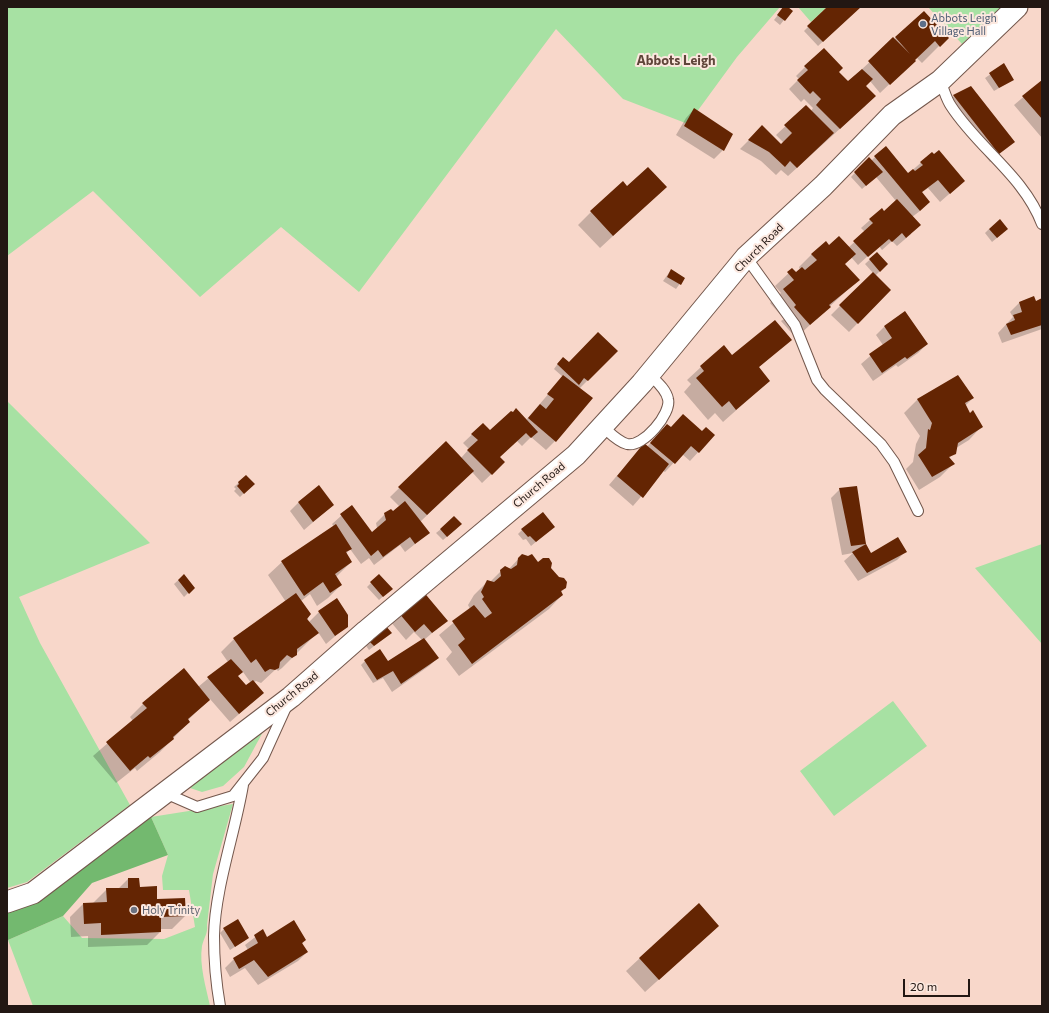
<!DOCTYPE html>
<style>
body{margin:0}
#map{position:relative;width:1049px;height:1013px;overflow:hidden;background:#f8d7ca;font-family:Commissioner,sans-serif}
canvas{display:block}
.frame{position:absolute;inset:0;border:8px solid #221713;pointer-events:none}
.scale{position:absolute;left:903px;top:979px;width:67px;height:18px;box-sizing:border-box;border:2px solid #221713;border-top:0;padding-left:5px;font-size:12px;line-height:14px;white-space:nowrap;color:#221713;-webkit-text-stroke:3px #fce8df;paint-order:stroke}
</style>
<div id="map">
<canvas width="1049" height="1013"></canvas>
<div class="frame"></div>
<div class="scale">20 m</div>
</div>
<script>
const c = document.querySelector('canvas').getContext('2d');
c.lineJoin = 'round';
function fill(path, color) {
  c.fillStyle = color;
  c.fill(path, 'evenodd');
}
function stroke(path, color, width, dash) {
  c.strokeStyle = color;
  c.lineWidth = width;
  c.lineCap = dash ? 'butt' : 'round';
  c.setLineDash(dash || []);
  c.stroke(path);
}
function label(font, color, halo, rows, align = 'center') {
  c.font = font + ' Commissioner,sans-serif';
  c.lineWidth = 4;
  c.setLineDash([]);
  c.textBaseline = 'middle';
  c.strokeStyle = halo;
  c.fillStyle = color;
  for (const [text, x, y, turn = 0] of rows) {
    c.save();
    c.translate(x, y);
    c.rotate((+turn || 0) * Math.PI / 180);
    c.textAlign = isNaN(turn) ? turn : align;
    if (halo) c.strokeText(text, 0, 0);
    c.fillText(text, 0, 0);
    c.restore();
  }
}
const green = new Path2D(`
 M7 7H780L737 57 688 124 623 99 556 29 359 292 281 227 200 297 93 191 7 256Z
 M798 7H827L811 22Z
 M928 7H1001L962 44Z
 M7 401 150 543 19 597 40 643 130 805 27 882 7 888Z
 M1042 544V644L975 568Z
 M893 701 927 746 834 816 800 771Z
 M264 730 244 767 223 786 202 792 190 788 192 782Z
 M233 804 213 874 207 925C208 934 204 937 202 946 199 965 206 987 210 1006H33L8 940 63 916 82 938 164 939 195 927 189 890H163L162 876 168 855 151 817Z`);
const forest = new Path2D(`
 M151 817 168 855 92 883 63 916 8 940 7 909 35 898Z`);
const shadow = new Path2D(`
 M784 7 791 11 780 25 774 20Z
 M828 7H860L818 46 804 31Z
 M923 13 947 38 922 63 917 58 880 93 870 81 865 86 866 105 788 176 781 170 776 175 761 161 740 149 762 127 781 146 784 143 776 135 806 107 811 111 813 108 804 99 801 102 789 89 799 79 796 76 805 67 838 72 848 82Z
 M1004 65 1013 80 994 91 985 78Z
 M1042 81V138L1014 105Z
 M954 96 1013 142 990 162 945 104Z
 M694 109 723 150 714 159 676 135 686 118Z
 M932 153 964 181 940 202 928 188 921 193 920 211 912 217 911 234 897 246 892 241 882 250 879 246 858 265 851 257 844 264 858 280 796 338 781 321 784 319 770 303 781 293 775 286 792 270 796 274 800 270 799 267 812 254 829 246 848 248 865 232 861 228 870 220 884 212 896 201 876 177 862 189 851 177 869 158 871 161 875 157 908 174Z
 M666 187 600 248 578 225 591 212 627 188Z
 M989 229 1003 233 992 242 985 233Z
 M877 253 883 268 875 276 890 290 849 332 831 315 873 273 865 264Z
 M671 270 684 278 676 289 663 281Z
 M1033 297 1035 302 1042 299V329L1002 343 998 333 1013 317 1010 312 1019 303Z
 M884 327 927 344 918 353 898 367 896 365 873 381 861 364 883 345 876 335Z
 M790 340 758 368 769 381 723 422 715 413 708 420 684 392 691 384 687 380 701 367Z
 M617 351 579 389 555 441 546 450 531 437 522 446 517 441 499 457 504 462 482 483 472 472 420 522 429 533 405 552 400 545 374 565 369 558 361 564 350 549 346 554 351 562 336 577 341 585 328 598 317 606 310 594 301 601 309 622 319 612 336 600 347 626 326 644 318 632 282 668 278 671 276 669 261 683 256 681 254 682 263 693 230 722 210 699 188 720 189 722 160 752 137 771 135 768 116 783 93 756 133 721 130 717 143 704 198 687 228 662 221 652 234 639 286 602 268 575 282 562 334 527 332 524 351 507 372 533 377 528 376 523 385 514 393 513 400 507 390 497 446 442 461 458 469 449 463 443 483 424 490 432 526 420 563 377 554 369 559 362 569 364ZM243 672 251 683 246 687 237 676Z
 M958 376 973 398 965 406 969 414 982 426 969 440 956 448 955 453 949 458 953 464 940 477 919 490 906 469 913 462 916 444 920 436 904 413 917 400Z
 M670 428 714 435 690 461 682 454 665 472 663 471 633 506 609 485 644 444 647 447 658 434Z
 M246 476 253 484 240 497 234 491 236 489 234 487Z
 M840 489 871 554 906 551 897 560 858 581 844 561 853 553 842 555 831 498Z
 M298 503 333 505 304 530 290 511Z
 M457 528 443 540 436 533 441 529Z
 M522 530 549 531 531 546 526 539 523 540 518 534Z
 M522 555 550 568 565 588 561 592 562 595 549 609 459 676 446 659 452 652 439 635 470 609 468 605 474 595 488 581 490 582 501 571 509 569Z
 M183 576 193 588 184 597 174 584Z
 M371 583 387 593 379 600 367 587Z
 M398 612 446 621 424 640 438 658 429 666 392 692 383 678 373 683 361 665 365 661 388 662 422 640 414 632 406 640 390 621Z
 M386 637 369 650 364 643Z
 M128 879 156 900 185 916 172 929H160V932L147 945 88 947V936L71 937 70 917 83 904 93 903 107 889H118Z
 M718 926 645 992 626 971 640 958Z
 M224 929 248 938 230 950 220 933Z
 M263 931 267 938 305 940 302 944 307 952 298 961 258 985 245 968 230 977 225 968 234 959 248 950 245 945Z`);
const building = new Path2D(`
 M783 7H788L793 11 785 21 777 15Z
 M827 7H861L823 42 807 26Z
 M924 11 949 38 940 47 935 41 915 60 916 61 890 85 868 61 893 37 910 54 895 37Z
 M824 48 843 68 839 72 848 81 862 69 873 79 866 86 876 96 840 129 816 105 821 99 813 91 810 94 797 80 808 70 804 66Z
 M1004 63 1014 80 999 88 989 73Z
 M1042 80V119L1022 96Z
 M971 86 1015 142 999 154 953 95Z
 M806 105 834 133 797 168 790 161 785 167 769 152 748 140 762 125 781 144 792 133 784 125Z
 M694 108 733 134 724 151 684 126Z
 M886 146 908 173 913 169 915 171 923 165 920 162 932 152 934 154 939 150 965 181 950 194 938 180 922 192 930 202 920 211 874 156Z
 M869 157 883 172 866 186 854 172Z
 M648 167 667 187 613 236 590 211 623 181 627 186Z
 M897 199 921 225 906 238 902 233 892 242 889 239 868 257 853 241 873 223 869 219 882 208 884 211Z
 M1000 219 1008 229 997 238 989 229Z
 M839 236 856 254 845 264 860 280 829 305 831 307 810 325 794 307 796 305 783 289 794 280 787 272 792 268 796 272 802 267 805 270 817 260 811 254 826 241 829 245Z
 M877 252 888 264 880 272 869 259Z
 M671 269 685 278 681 285 667 277Z
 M873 272 891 290 858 324 839 305Z
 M1034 296 1036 301 1042 298V325L1011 335 1006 324 1015 320 1013 315 1022 312 1019 302Z
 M905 311 928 344 907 359 905 357 882 373 869 354 892 338 884 326Z
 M775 320 792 340 759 367 770 381 736 410 729 401 722 407 696 378 704 371 700 366 724 345 732 355Z
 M598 332 618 351 588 381 584 378 579 385 557 364 563 357 569 362Z
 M563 375 593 398 556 442 528 418 540 404 546 409 554 399 547 394Z
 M958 375 974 398 965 403 970 413 973 410 983 427 958 443 956 454 949 457 955 464 932 477 918 455 926 448 928 429 930 430 932 423 917 399Z
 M516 408 538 432 531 438 526 433 500 457 505 462 492 475 467 450 478 440 471 434 483 423 490 430 511 411 513 412Z
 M683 414 702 431 706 427 715 435 699 453 691 446 675 464 650 443 667 424 671 427Z
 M446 441 474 471 427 515 398 487Z
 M644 443 669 464 643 498 617 476Z
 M246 475 255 484 244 494 237 486 239 484 238 482Z
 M319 485 334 505 313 522 298 502Z
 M857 486 866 544 851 546 839 488Z
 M405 501 430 533 415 544 410 537 383 557 378 550 371 556 340 514 352 505 372 532 386 520 384 513 391 509 393 511Z
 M543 512 555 527 536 542 530 536 528 537 521 529Z
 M454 516 462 524 447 537 440 529Z
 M336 524 352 549 346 552 352 562 335 574 342 585 330 593 323 582 304 596 281 561Z
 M898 537 907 552 867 573 852 552 866 544 871 553Z
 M522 554 528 556 532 554 538 562 543 558H549L552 563 551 568 559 577 564 578 567 582 566 588 561 591 563 595 472 664 458 645 465 639 452 621 474 605 485 618 492 613 482 599 484 597 481 592 487 580 494 582 501 576 500 570 505 566 511 569 517 565 518 558Z
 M184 574 195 588 189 594 178 580Z
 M379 574 393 589 383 597 370 582Z
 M422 590 448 621 432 633 424 624 415 632 398 612Z
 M296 593 311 614 307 619 319 633 297 649V655L292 658 287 655 280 662 279 668 275 670 270 669 265 672 256 659 251 663 233 638Z
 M337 598 348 615V627L335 636 318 611Z
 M385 625 392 633 374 646 367 639Z
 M424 638 439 658 401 684 393 671 377 680 364 660 380 649 388 661Z
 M231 659 243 672 238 676 246 685 253 680 264 693 239 714 207 677Z
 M184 668 210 700 188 719 190 722 173 737 174 739 150 758 148 756 130 771 106 742 147 708 142 703Z
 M128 878H139L140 887 157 886V899L185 898 186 916 161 917V932L101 935V923L84 924 83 903 107 902 106 888H128Z
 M699 903 719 926 659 980 639 958Z
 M238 919 249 938 235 947 223 928Z
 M294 920 306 940 302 943 308 952 268 977 254 960 239 969 233 958 258 943 254 935 263 929 267 937Z`);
const lane = new Path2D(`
 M940 81C944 89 946 99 951 106 978 148 1024 176 1042 224
 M746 257 795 325 817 380 825 390 881 444 894 462 918 511
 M602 426C609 432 618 442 627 444 643 448 672 413 668 399 666 389 656 381 649 374
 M165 793 197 807 233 796 263 758 287 705
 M220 1006C216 983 214 959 214 936 215 888 235 833 243 785`);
const street = new Path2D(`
 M7 902 33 893 291 697 366 631 576 455 642 383 746 257 823 186 892 115 940 81 1017 7`);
const markers = [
 [923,24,4,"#5c6f8a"],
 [134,910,4,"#6b7280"]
];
const serviceNames = [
 ["Abbots Leigh",931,18],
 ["Village Hall",931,31]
];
const streetNames = [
 ["Church Road",759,248,-45],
 ["Church Road",539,485,-40],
 ["Church Road",292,694,-39]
];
const worshipNames = [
 ["Holy Trinity",142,910]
];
const quarterNames = [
 ["Abbots Leigh",676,61]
];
fill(green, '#a7e1a3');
fill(forest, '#73b96f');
fill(shadow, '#0003');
fill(building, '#642503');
stroke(lane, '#73574c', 12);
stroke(street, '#73574c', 23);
stroke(lane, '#fff', 10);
stroke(street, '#fff', 21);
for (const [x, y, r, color] of markers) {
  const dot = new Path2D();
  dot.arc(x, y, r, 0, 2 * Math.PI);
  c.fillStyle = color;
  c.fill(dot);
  stroke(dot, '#fce8df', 1.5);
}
label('11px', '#4e5e75', '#fce8df', serviceNames, 'left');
label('11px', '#221713', '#fce8df', streetNames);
label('11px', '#5b616d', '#fce8df', worshipNames, 'left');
label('bold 13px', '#5f453a', '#fce8df', quarterNames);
</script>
